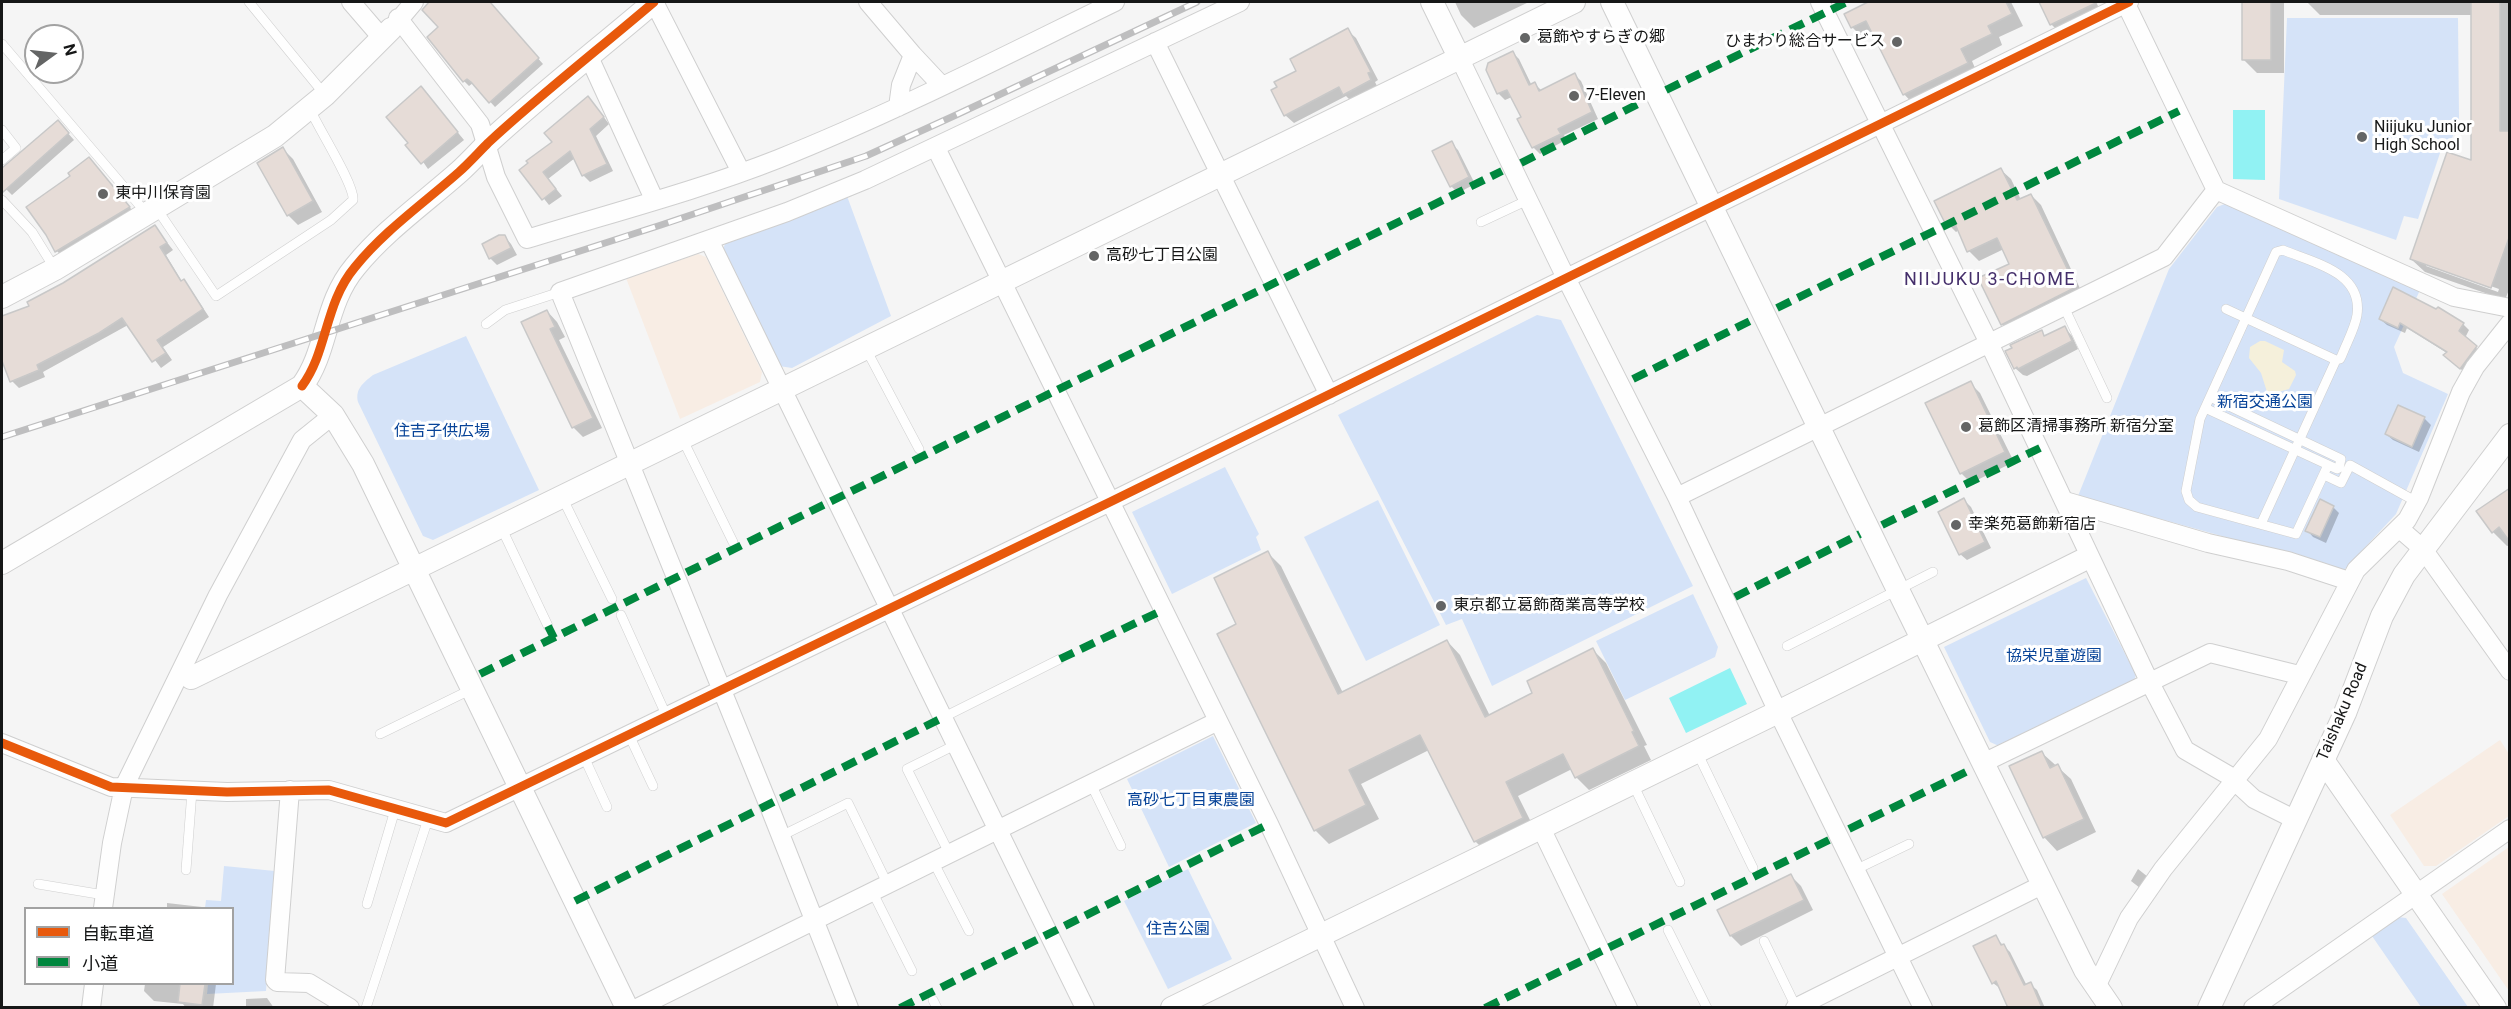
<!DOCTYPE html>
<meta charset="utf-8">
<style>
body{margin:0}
#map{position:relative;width:2511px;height:1009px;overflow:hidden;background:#f5f5f5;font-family:Roboto,"Noto Sans JP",sans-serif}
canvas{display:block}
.frame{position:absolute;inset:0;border:3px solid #161717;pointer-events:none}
.legend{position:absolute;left:24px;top:907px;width:210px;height:78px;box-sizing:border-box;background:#fff;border:2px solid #a2a2a2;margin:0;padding:8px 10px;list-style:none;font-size:18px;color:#161717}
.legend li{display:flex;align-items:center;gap:12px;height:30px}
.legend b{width:30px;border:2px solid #a2a2a2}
.north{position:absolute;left:24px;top:24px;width:60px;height:60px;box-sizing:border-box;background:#fff;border:2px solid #a2a2a2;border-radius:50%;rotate:75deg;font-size:16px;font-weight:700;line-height:24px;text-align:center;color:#161717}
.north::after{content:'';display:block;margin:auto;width:21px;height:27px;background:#646565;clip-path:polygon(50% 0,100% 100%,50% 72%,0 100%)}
</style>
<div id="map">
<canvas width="2511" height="1009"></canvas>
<div class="frame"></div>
<ul class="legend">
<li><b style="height:8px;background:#e8590c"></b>自転車道</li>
<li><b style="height:8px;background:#00873e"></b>小道</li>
</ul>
<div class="north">N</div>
</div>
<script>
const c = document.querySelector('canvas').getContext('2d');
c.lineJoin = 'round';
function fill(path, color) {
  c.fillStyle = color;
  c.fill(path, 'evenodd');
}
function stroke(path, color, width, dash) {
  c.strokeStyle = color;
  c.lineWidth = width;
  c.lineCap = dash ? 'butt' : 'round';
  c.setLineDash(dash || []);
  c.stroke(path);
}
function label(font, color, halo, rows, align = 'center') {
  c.font = font + ' Roboto,"Noto Sans JP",sans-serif';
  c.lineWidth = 6;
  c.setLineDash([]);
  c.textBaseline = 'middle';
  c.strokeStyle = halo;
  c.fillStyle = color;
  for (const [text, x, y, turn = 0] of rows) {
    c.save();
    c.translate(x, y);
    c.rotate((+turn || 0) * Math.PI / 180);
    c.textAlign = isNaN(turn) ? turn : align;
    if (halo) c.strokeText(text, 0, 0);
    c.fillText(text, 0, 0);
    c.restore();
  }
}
const industrial = new Path2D(`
 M698 254 706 257 762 372 760 382 680 419 626 278Z
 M2500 740 2509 754V816L2436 866H2424L2390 815Z
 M2509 847V991L2442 894Z`);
const green = new Path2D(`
 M2287 18H2458L2459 118 2449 147H2442L2418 219 2404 216 2396 240 2279 199Z
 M847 196 891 316 792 368 779 366 723 249 725 244Z
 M2227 203 2420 290 2394 347 2403 373 2448 394 2396 514 2344 570 2078 496 2169 269 2217 207Z
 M1537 315 1561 320 1693 586 1492 686 1462 619 1446 625 1338 415Z
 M466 336 539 490 433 540 423 536 358 402C355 389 363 383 373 375Z
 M1225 467 1259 534 1256 537 1261 550 1172 594 1132 512Z
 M1378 500 1440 625 1366 661 1304 537Z
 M2086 578 2136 675 2133 683 1999 746 1990 742 1944 647Z
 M1693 594 1718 647 1715 657 1625 700 1596 641Z
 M1213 736 1256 823 1169 867 1127 779Z
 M224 866 275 871 266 991 207 994 208 984H232V908H205L206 900 221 901Z
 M1188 869 1232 959 1168 989 1124 901Z
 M2398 917 2406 918 2468 1007H2421L2372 936Z`);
const sand = new Path2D(`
 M2260 341H2265L2284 350 2282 362 2295 371 2296 375 2289 389 2268 395 2261 373 2249 358 2250 347Z`);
const water = new Path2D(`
 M2233 110H2265V180L2233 179Z
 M1730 668 1747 704 1686 733 1669 698Z`);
const shadow = new Path2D(`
 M433 2H488L543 64 495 107 473 83 469 86 464 81 440 27 424 10Z
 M1455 2H1529L1474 28 1461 15Z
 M1873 2H2011L2023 26 1999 37 2002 45 1972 61 1978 75 1915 106 1904 94 1874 34 1863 38 1852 27 1846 15Z
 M2040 2H2096L2102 14 2061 34 2051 24Z
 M2243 2H2284V73H2257L2243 59Z
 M2307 2H2510V287L2505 300 2425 272 2411 259 2472 163 2473 15H2320ZM2426 263 2499 289 2498 292 2426 266Z
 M1347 30 1356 38 1378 80 1375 82 1378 88 1352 102 1346 96 1294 123 1285 115Z
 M1513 53 1519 59 1532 86 1535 84 1542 91 1575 75 1581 81 1598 119 1564 135 1566 140 1540 154 1533 147 1519 120 1523 118 1512 97 1505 100 1499 94 1487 70Z
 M427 95 464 140 428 169 410 143Z
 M594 104 609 124 596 136 613 171 590 182 583 175 575 158 548 179 562 196 549 205 521 170Z
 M58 122 74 140 12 195 2 185V170Z
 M1451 143 1458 150 1475 184 1458 193 1451 186Z
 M283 149 293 159 322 212 298 225 288 215Z
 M89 159 137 216 65 260 57 251 48 234 72 176Z
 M2001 170 2011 179 2021 200 2031 195 2041 205 2084 297 2012 334 2002 324 2011 264 2004 249 1979 261 1969 251 1959 230 1956 232 1946 222Z
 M155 227 173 250 166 255 182 282 190 288 209 317 163 347 172 360 161 368 128 325 43 372 45 377 19 388 12 381 2 359V318L31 306Z
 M505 237 511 244 517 255 497 265 490 258 484 245Z
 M547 311 557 322 565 337 559 340 602 428 583 437 573 427 523 323Z
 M2380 319 2463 324 2469 330 2465 338 2483 354 2467 374 2452 362 2447 353 2407 328 2405 333 2387 325Z
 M2065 328 2072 336 2078 349 2027 376 2023 375 2015 368 2041 332 2046 337Z
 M1970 383 1980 393 2014 462 1971 483 1961 473Z
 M2398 407 2425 419 2431 425 2419 452 2393 440 2386 434Z
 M2510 489V545L2507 546 2493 532Z
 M1964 500 1971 507 1991 548 1967 560 1960 554Z
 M2333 507 2339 513 2326 543 2313 537 2307 530Z
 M1268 553 1281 566 1343 693 1447 641 1460 655 1490 716 1534 694 1593 650 1606 663 1647 745 1644 746 1651 760 1589 790 1576 777 1572 769 1518 796 1536 832 1489 855 1475 841 1429 750 1361 784 1379 819 1329 844 1315 830 1238 625Z
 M2042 753 2071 779 2096 832 2057 851 2044 837Z
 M2138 869 2148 877 2140 888 2131 881Z
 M1791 876 1801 886 1813 910 1741 946 1731 936Z
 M167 903 202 907 203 908H167Z
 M1995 937 2010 952 2027 986 2030 984 2037 990 2045 1008H2010L2001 989 1993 983Z
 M145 984H216L213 1008H186L183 1004 154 1001 144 991Z
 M267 998 274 1008H246V999Z`);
const building = new Path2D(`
 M429 2H490L539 58 489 103 471 82 467 79 463 82 427 37 438 27 422 10Z
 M1868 2H2006L2012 14 1988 26 1992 34 1961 49 1968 63 1903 95 1866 21 1851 28 1844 14Z
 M2039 2H2098L2050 25Z
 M2242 2H2271V60H2242Z
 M2471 2H2500V131H2510V235L2491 288 2410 259 2447 152 2471 160Z
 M1348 28 1371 72 1368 73 1371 80 1343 95 1339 87 1284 116 1271 90 1277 87 1274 82 1296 71 1290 59Z
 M1513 51 1529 85 1535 82 1539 91 1575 73 1592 112 1558 129 1561 134 1532 148 1517 119 1521 117 1507 90 1497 94 1486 70 1488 63Z
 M421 86 458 132 421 164 405 145 408 143 386 117Z
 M588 96 604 117 590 129 607 164 582 176 570 151 543 172 556 189 542 200 519 170 528 163 526 161 552 142 544 133Z
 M58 120 69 133 2 193V168Z
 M1452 141 1469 177 1450 187 1432 151Z
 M283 147 313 201 287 216 257 163Z
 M89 157 130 207 55 252 46 235 26 207 70 176 68 173Z
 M2001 168 2017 200 2031 194 2076 287 2001 325 1978 278 2009 264 1997 238 1967 252 1953 219 1945 223 1934 201Z
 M155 225 167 243 160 247 181 281 184 279 203 309 157 340 166 353 152 362 122 318 99 333 37 365 39 370 10 382 2 361V316L29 306 27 302 63 283Z
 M499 235H505L511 248 489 259 482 244Z
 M2393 287 2436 309 2438 307 2464 323 2459 331 2477 346 2460 369 2443 355 2447 352 2400 323 2398 328 2379 319Z
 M547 310 555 327 550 329 593 418 572 428 521 322Z
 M2065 326 2072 341 2018 369 2017 367 2014 369 2005 351 2012 348 2010 345 2042 330 2044 336Z
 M1971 381 2005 452 1960 474 1925 403Z
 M2398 405 2425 417 2412 447 2385 434Z
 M2510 488V542L2499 527 2492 533 2476 511Z
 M1964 498 1985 542 1959 555 1938 512Z
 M2320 499 2334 506 2320 537 2305 531Z
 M1268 551 1338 694 1447 640 1485 717 1532 693 1527 681 1593 648 1634 731 1632 732 1639 746 1575 778 1563 754 1506 782 1523 818 1474 842 1420 735 1349 770 1366 805 1314 831 1217 634 1236 624 1214 578Z
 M2042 751 2050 768 2058 764 2084 819 2043 838 2009 766Z
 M1791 874 1804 900 1730 936 1717 910Z
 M1996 935 2001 945 2004 944 2024 985 2031 982 2042 1008H2008L1996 981 1992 984 1973 946Z
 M180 984H205L202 1005 178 1002Z`);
const service = new Path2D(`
 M249 2 325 95
 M2 44 147 214
 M2 130 16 148 2 160
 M2 200 32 232 55 269
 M157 209 216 296 331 220 353 200C355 185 318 128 310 109
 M1481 222 1528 200
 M2064 307 2107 398
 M2226 309 2336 360
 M486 324 505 310 560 292
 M866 349 919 449
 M2205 408 2337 469 2339 468 2341 459 2210 397
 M682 438 733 542
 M2324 475 2341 483 2350 465 2417 502
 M562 497 612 599
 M2261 524 2336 360 2340 359 2342 355C2347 342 2355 328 2357 315 2363 272 2314 263 2283 250L2276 252 2200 419 2186 491 2189 500 2197 507 2296 534 2328 465
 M501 527 548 626
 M621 615 667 717
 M1787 646 1933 572
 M944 717 1060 659
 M380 734 472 689
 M629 735 653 786
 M1697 752 1753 868
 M584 757 607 807
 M1091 784 1121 846
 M1633 784 1680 882
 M781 836 848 803 887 883
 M949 853 907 769 957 744
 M933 861 969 931
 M1857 869 1909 844
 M186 870 192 791
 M38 884 104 895
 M872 891 912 971
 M367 904 395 810
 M1668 930 1707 1008
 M1764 941 1796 1007
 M933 1000 937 1008
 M366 1008 428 819`);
const minor = new Path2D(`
 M351 2 382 38
 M654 2 741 172
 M868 2 913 55 942 86
 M1820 2 1989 343 2149 681 2185 750 2228 775 2254 799 2296 820
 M2125 2 2216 190 2454 297 2510 308
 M398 18 480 124 496 177 527 239C611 213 697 191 778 159 893 113 1004 56 1115 2
 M392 28 414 2
 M1155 42 1329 395
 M589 57 654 199
 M1459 57 1566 278 1677 497 1778 712 1923 1008
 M898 107 901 85 913 55
 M936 148 1269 824 1355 1008
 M709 240 1085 1008
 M1677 497 2164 257 2216 190
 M2065 501 2208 543 2288 561 2349 581
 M2400 529 2423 549 2510 671
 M2 743 111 787 227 792 329 790 446 823 1110 502 2129 2
 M1983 763 2210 653 2299 675
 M290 790 275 980 277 982 309 983 350 1008
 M1541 828 1628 1008
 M103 908 112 843 124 787 218 595 302 440 333 415
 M2096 987 2129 918 2163 869 2268 739 2356 570 2407 520 2419 498 2461 392 2475 367 2510 323
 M91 1008 94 984
 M637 1008 1218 721
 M849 1008 769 806 560 292 787 212 865 180 1240 2
 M1795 1008 2044 884
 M2253 1008 2510 829`);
const tertiary = new Path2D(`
 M1432 2 1459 57
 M1612 2 1898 590 2085 970 2111 1008
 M2 297 55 269 275 136 325 95 391 29
 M302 386 333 415 363 464 627 1008
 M2 563 302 386C328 351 324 304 355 267 384 231 424 203 459 172 469 163 478 153 488 143 541 94 599 49 654 2
 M191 678 1574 2
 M2323 760 2495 1008
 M1172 1008 1778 712 2081 561
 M2209 1008 2345 713 2382 616 2404 575 2510 435`);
const rail = new Path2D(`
 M2 437 661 225 866 156 956 115 1197 2`);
const quiet = new Path2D(`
 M1666 90 1847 2
 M1521 163 1644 101
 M1777 308 2179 111
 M1633 379 1752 320
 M1882 525 2040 448
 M1735 597 1860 534
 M548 626 554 638
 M1060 659 1163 610
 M480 674 1502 171
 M1849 829 1972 769
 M575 901 944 717
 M900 1008 1269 824
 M1485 1008 1829 840`);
const cycleway = new Path2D(`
 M302 386C328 351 324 304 355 267 384 231 424 203 459 172 469 163 478 153 488 143 541 94 599 49 654 2
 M2 743 111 787 227 792 329 790 446 823 1110 502 2129 2`);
const markers = [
 [1525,38,6,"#646565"],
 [1897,42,6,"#646565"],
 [1574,96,6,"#646565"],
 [2362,137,6,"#646565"],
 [103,194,6,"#646565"],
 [1094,256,6,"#646565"],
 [1966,427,6,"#646565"],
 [1956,525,6,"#646565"],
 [1441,606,6,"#646565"]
];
const poiNames = [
 ["葛飾やすらぎの郷",1537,38],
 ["ひまわり総合サービス",1885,42,"right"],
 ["7-Eleven",1586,96],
 ["Niijuku Junior",2374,128],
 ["High School",2374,146],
 ["東中川保育園",115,194],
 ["高砂七丁目公園",1106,256],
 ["葛飾区清掃事務所 新宿分室",1978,427],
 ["幸楽苑葛飾新宿店",1968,525],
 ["東京都立葛飾商業高等学校",1453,606]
];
const parkNames = [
 ["新宿交通公園",2265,403],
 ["住吉子供広場",442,432],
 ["協栄児童遊園",2054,657],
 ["高砂七丁目東農園",1191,801],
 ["住吉公園",1178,930]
];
const streetNames = [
 ["Taishaku Road",2343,712,-67]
];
const neighbourhoodNames = [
 ["NIIJUKU 3-CHOME",1990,280]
];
fill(industrial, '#f8ede4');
fill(green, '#d5e3f8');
fill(sand, '#f5f0db');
fill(water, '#91f2f3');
fill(shadow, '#0003');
fill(building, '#e6dcd7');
stroke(building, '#c8c8c8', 1.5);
stroke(service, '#cfcfcf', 10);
stroke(minor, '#cfcfcf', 20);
stroke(tertiary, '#cfcfcf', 24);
stroke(service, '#fefefe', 9);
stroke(minor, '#fefefe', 18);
stroke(tertiary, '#fefefe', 22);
stroke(rail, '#bebebf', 7);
stroke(rail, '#fff', 4.5, [14]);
stroke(quiet, '#00873e', 8, [15, 8]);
stroke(cycleway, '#e8590c', 9);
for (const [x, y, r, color] of markers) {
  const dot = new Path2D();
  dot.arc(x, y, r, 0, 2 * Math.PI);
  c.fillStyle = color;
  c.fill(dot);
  stroke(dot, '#fff', 2);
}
label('16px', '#161717', '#fff', poiNames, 'left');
label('16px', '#074398', '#fff', parkNames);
label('16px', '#161717', '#fff', streetNames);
c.letterSpacing = '1.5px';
label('18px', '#452f6b', '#fff', neighbourhoodNames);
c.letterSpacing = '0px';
</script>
